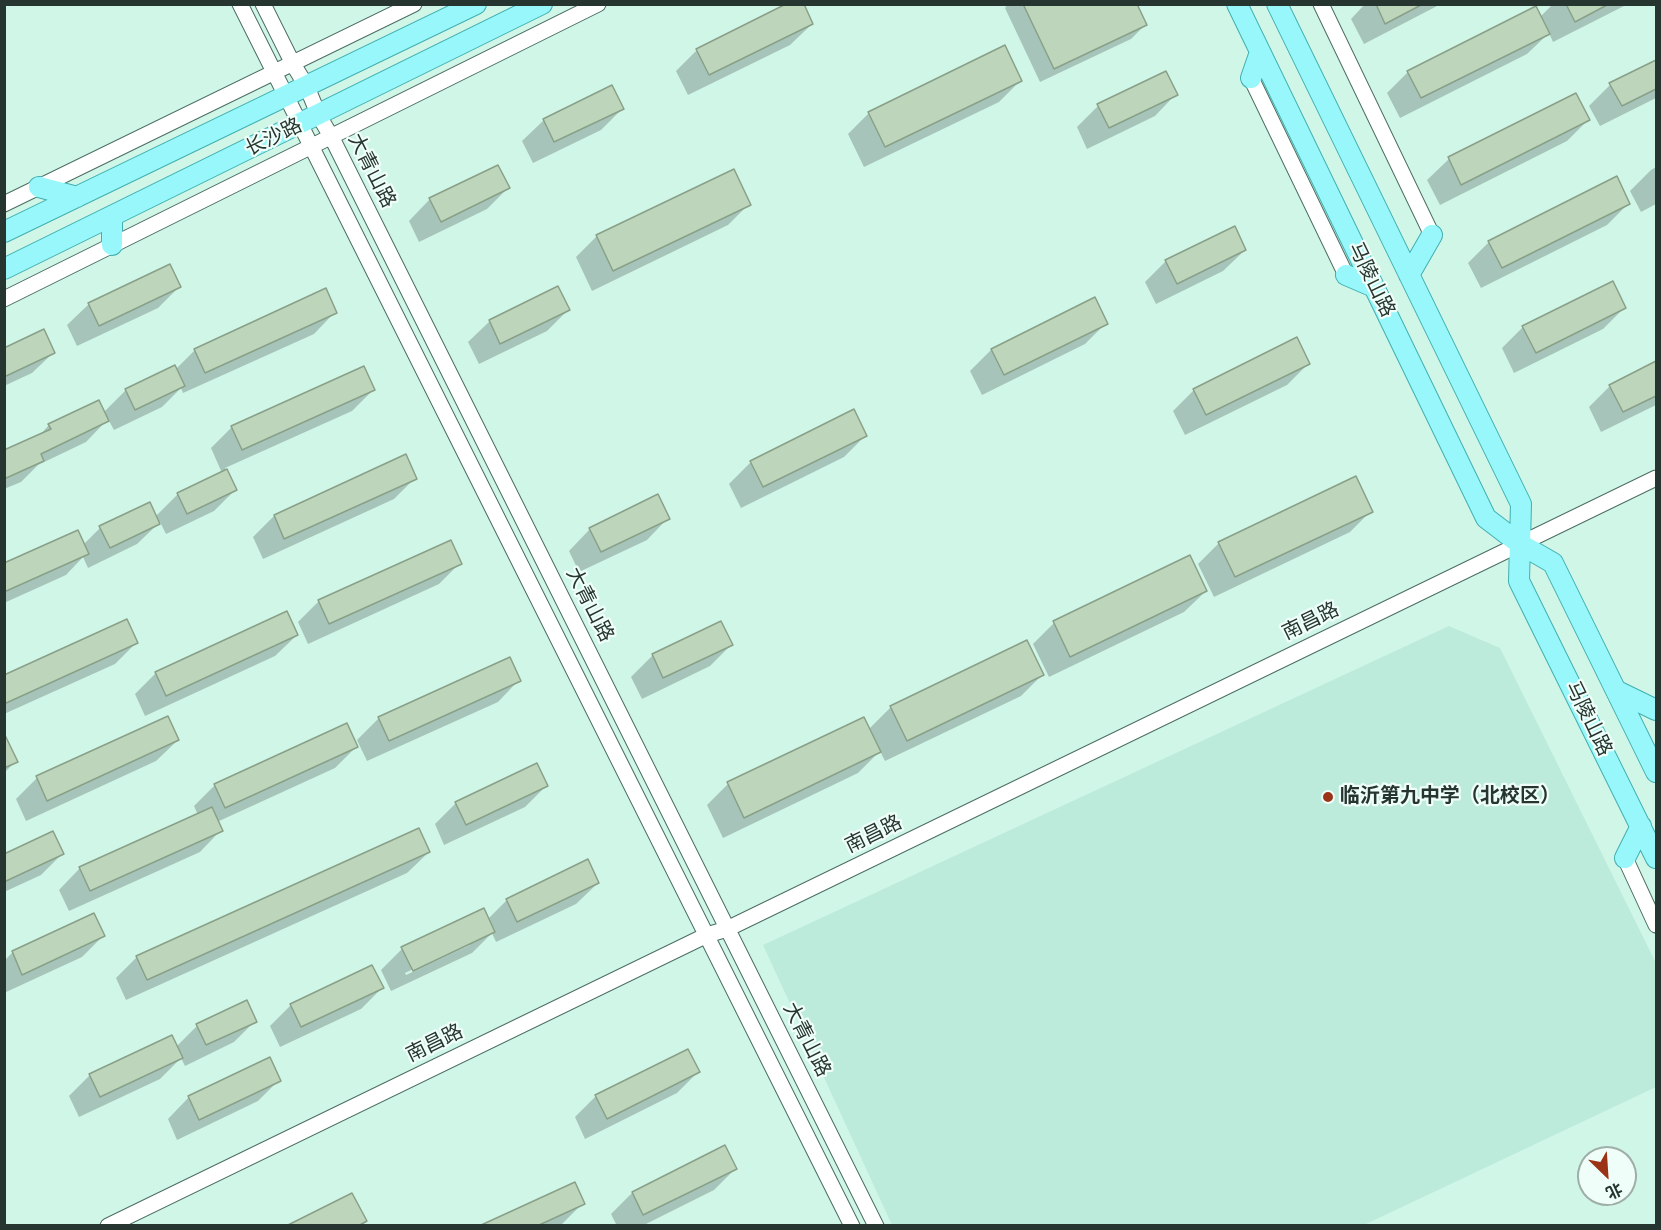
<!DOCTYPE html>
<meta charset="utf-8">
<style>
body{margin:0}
#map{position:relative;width:1661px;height:1230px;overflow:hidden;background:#d0f6e8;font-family:"DejaVu Sans","Noto Sans SC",sans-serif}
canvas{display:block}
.frame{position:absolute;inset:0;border:6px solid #273530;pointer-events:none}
.north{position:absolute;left:1577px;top:1146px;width:60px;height:60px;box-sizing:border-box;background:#effef8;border:2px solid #9faea8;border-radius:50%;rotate:155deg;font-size:16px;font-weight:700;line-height:24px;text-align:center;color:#273530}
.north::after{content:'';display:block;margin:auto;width:21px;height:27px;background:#9b3317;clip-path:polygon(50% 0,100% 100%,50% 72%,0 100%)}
</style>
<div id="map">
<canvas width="1661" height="1230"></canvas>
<div class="frame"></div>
<div class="north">北</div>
</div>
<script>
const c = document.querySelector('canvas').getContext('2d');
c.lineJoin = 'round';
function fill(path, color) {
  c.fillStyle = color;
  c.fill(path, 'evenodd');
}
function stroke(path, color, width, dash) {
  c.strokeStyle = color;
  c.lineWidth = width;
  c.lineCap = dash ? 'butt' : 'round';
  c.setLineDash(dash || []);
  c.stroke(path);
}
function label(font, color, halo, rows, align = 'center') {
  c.font = font + ' "DejaVu Sans","Noto Sans SC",sans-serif';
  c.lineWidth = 4.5;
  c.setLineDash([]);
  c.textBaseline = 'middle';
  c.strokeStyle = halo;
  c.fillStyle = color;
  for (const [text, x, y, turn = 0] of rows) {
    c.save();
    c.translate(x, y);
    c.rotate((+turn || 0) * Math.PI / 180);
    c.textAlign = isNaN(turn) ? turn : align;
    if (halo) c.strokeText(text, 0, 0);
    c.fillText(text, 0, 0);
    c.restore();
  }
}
const built = new Path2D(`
 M1449 626 1500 648 1656 963V1087L1364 1225H892L763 945Z`);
const shadow = new Path2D(`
 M1008 4H1135L1145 25 1131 39 1040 82 1005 8Z
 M1365 4H1441L1364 44 1351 19Z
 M1553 4H1628L1553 42 1549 33 1527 54 1400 118 1387 93 1408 72 1540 17Z
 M812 24 790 45 688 95 676 71 697 50Z
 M1656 61V98L1600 126 1589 106 1610 85Z
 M1020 81 999 102 864 167 848 134 869 113Z
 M1176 94 1155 116 1087 149 1077 127 1098 106Z
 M1576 95 1588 120 1567 141 1440 205 1427 180 1449 159Z
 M622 109 601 130 533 163 522 141 544 120Z
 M1656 167V204L1641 212 1630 191 1651 170Z
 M508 188 487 209 419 242 409 221 430 199Z
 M1629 203 1607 225 1481 288 1468 263 1489 242Z
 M749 204 728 225 592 291 576 257 597 236Z
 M1245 250 1223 271 1156 304 1145 282 1166 261Z
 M179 287 158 308 77 346 67 325 89 304Z
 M1094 299 1106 323 1085 344 982 395 970 371 991 350Z
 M1624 308 1603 329 1514 373 1502 348 1523 327Z
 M568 310 547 331 479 364 468 342 490 321Z
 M335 312 314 334 183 393 181 388 162 407 114 430 108 419 86 442 38 465 21 482 4 489V451L39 436 49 425 103 413 126 390 176 369 195 350Z
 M4 349 54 352 32 373 4 386Z
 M1309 363 1287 385 1185 435 1173 411 1194 390Z
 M1656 363V405L1601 432 1589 407 1610 386Z
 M373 390 352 411 225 468 235 490 214 511 166 534 160 522 137 544 88 568 83 557 66 575 4 603V565L83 545 100 528 155 517 178 494 222 473 211 448 232 427Z
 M853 411 865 436 844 457 741 508 729 484 751 462Z
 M405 456 415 478 394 499 263 559 253 537 274 516Z
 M1371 511 1350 532 1214 597 1198 564 1219 543Z
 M668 518 647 540 579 572 569 551 590 529Z
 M460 563 439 584 308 644 298 622 319 601Z
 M1206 591 1184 612 1049 677 1033 644 1054 623Z
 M720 623 731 645 710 666 642 699 631 677 653 655Z
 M297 635 275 656 145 716 135 694 156 673Z
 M136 643 115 664 4 714V677Z
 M509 659 519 680 498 702 367 761 357 740 379 718Z
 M1042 675 1021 696 885 761 880 751 858 773 723 838 707 805 728 784 869 729 891 707Z
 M178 740 156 761 26 821 16 799 37 778Z
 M4 741 16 761 4 773Z
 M356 747 335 768 217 822 221 830 200 852 69 911 59 890 80 868 198 815 194 806 215 785Z
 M546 786 525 807 444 845 435 824 456 803Z
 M429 852 407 873 126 1000 116 978 137 957Z
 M62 854 41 875 4 892V855Z
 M598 883 576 904 496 942 492 933 472 953 391 991 381 970 402 949 487 920 507 900ZM470 942V945L406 975 405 973Z
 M93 915 103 936 82 957 4 993V961L12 953Z
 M382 988 361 1009 280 1047 270 1026 291 1005Z
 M255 1021 234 1042 185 1066 181 1058 160 1079 79 1117 69 1096 90 1075 176 1047 197 1026Z
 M698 1072 677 1093 585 1139 575 1117 596 1096Z
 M279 1080 258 1101 177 1140 168 1119 189 1097Z
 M735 1169 714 1190 642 1226H617L611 1214 632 1193Z
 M583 1203 560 1226H483Z`);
const building = new Path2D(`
 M786 4H804L813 24 709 75 696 49Z
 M1023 4H1137L1147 25 1054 69Z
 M1376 4H1423L1385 24Z
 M1566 4H1609L1575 22Z
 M1536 6 1550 34 1421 98 1407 71Z
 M1005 45 1022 81 885 147 868 112Z
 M1656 60V89L1622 106 1609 83Z
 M1166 71 1178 95 1109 128 1097 104Z
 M612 85 624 109 554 142 543 119Z
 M1576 93 1590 120 1461 185 1448 157Z
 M498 165 510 188 441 222 429 198Z
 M734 169 751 205 613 271 596 235Z
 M1617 176 1630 204 1502 268 1488 241Z
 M1235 226 1246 250 1177 284 1165 260Z
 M170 264 181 287 99 326 88 303Z
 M1613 281 1626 308 1536 353 1522 326Z
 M558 286 570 310 500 344 489 320Z
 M326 288 337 313 205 373 194 349Z
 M1095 297 1108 324 1004 375 991 349Z
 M44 329 55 353 4 377V348Z
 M1297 337 1310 364 1206 415 1193 389Z
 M1656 361V396L1623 412 1609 385Z
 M175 365 185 386 135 410 125 389Z
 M364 366 375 390 242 450 231 426Z
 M99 400 109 421 41 454 44 461 4 479V450L51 429 48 424Z
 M854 409 867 436 763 487 750 461Z
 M406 454 417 479 284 539 274 515Z
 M227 469 237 490 187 514 177 493Z
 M1356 476 1373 512 1235 577 1218 542Z
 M658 494 670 519 601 552 589 528Z
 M150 502 160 524 110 548 99 526Z
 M78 530 89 554 4 592V563Z
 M451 540 462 564 329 624 318 600Z
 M1190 555 1207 591 1070 657 1053 621Z
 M287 611 298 635 166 696 155 672Z
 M127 619 138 643 4 704V675Z
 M721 621 733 645 663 678 652 654Z
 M1027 640 1044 675 907 741 890 706Z
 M510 657 521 681 389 741 378 717Z
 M168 716 179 740 47 801 36 776Z
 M864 717 881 752 744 818 727 782Z
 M347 723 358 747 225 808 214 784Z
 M4 733 18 762 4 768Z
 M537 763 548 786 466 825 455 802Z
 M212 807 223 831 90 891 79 867Z
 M419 828 430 852 147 980 136 956Z
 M53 831 64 854 4 882V854Z
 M588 859 599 883 517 922 506 899Z
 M484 908 495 932 413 971 401 947Z
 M94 913 105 936 22 975 12 951Z
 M372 965 384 988 301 1027 290 1004Z
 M247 1000 257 1022 206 1045 196 1024Z
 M172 1035 183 1058 100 1097 89 1074Z
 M688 1049 700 1072 607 1119 595 1095Z
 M270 1057 281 1081 199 1120 188 1096Z
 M725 1145 737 1169 643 1215 632 1192Z
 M575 1182 585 1204 537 1226H479Z
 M352 1193 367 1221 358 1226H286Z`);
const minor = new Path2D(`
 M240 4 852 1226
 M263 4 293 64 307 87 319 116 332 138 876 1226
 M1321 4 1432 235
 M1251 78 1346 275
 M4 204 414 4
 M4 299 598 4
 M1625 858 1656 925
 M108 1226 707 935 727 929 1656 478`);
const major = new Path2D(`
 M1237 4 1486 518 1520 544 1553 563 1656 772
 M1277 4 1521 504 1519 581 1656 858
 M1251 78 1260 52
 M39 187 77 197
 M112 216V245
 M4 232 476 4
 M4 269 542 4
 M1346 275 1374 287
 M1409 275 1432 235
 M1617 691 1656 710
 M1625 858 1641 826`);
const markers = [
 [1328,797,6,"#9b3317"]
];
const streetNames = [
 ["长沙路",274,138,-26],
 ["大青山路",371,171,63],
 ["马陵山路",1371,280,64],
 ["大青山路",589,605,63],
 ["南昌路",1311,622,-26],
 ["马陵山路",1588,719,64],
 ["南昌路",874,835,-26],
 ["大青山路",806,1040,63],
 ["南昌路",435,1044,-26]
];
const poiNames = [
 ["临沂第九中学（北校区）",1340,797]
];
fill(built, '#bdebdb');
fill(shadow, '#0003');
fill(building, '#bcd5bb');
stroke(building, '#89a088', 1.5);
stroke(minor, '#4c6e62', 17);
stroke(major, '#42afb1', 22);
stroke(minor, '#fff', 15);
stroke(major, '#97f7fa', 20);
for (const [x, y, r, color] of markers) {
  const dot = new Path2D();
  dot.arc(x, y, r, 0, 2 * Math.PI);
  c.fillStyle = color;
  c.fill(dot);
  stroke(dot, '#effef8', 2);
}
label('20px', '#273530', '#effef8', streetNames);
label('bold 20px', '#273530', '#effef8', poiNames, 'left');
</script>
